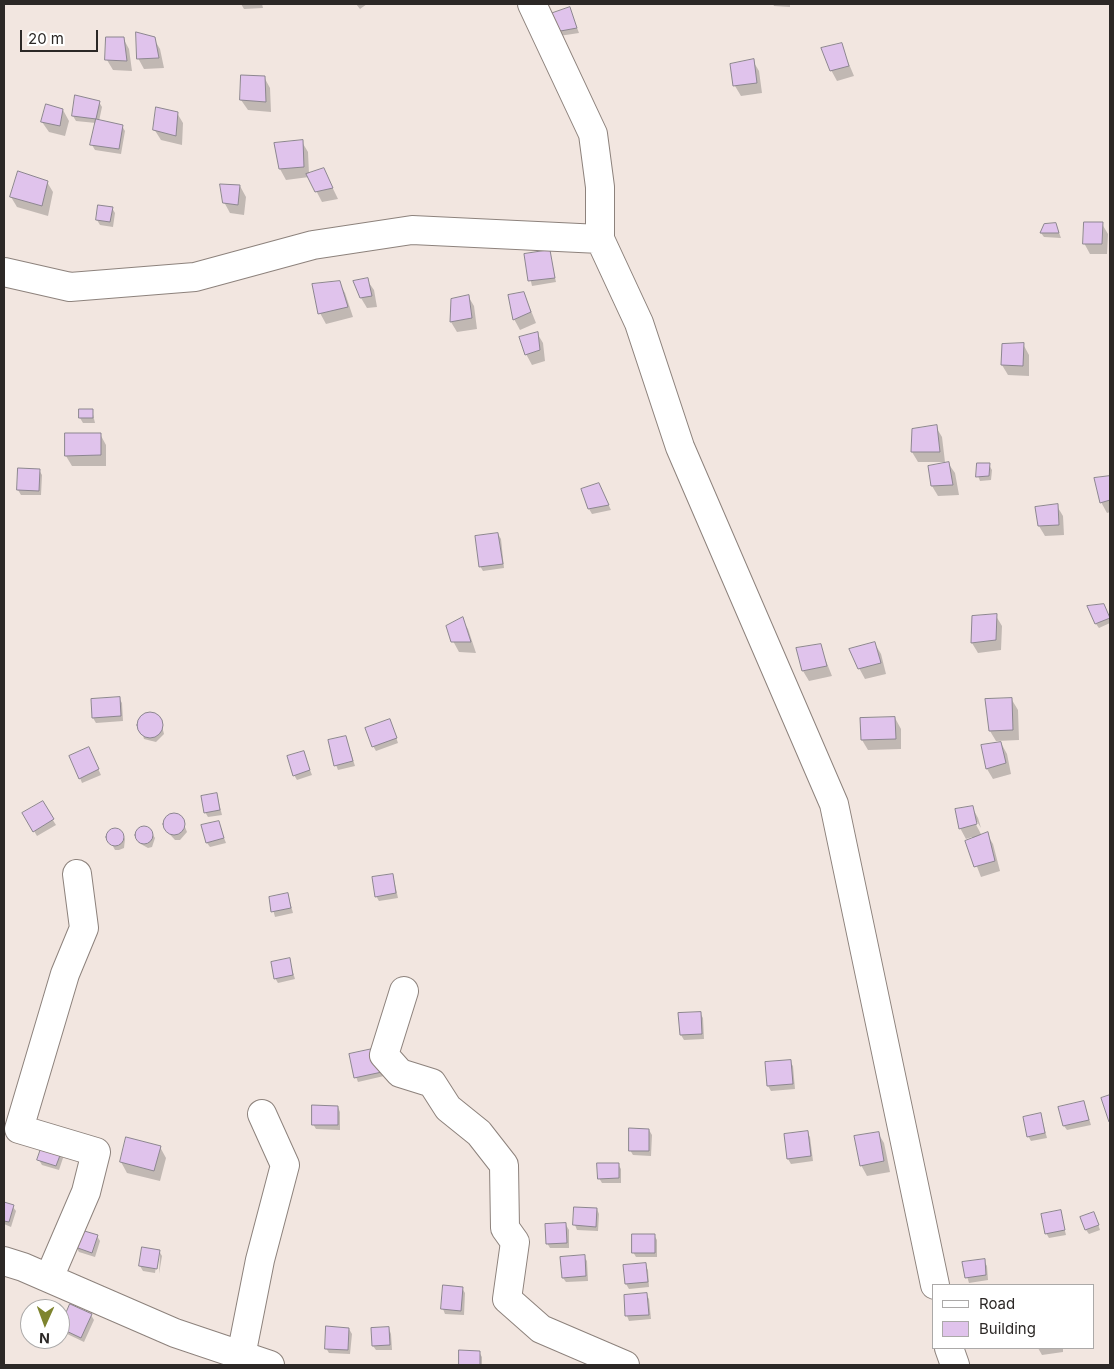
<!DOCTYPE html>
<style>
body{margin:0}
#map{position:relative;width:1114px;height:1369px;overflow:hidden;background:#f2e6e0;font-family:Inter,sans-serif}
canvas{display:block}
.frame{position:absolute;inset:0;border:5px solid #2c2826;pointer-events:none}
.legend{position:absolute;left:932px;top:1284px;width:162px;height:65px;box-sizing:border-box;background:#fff;border:1px solid #aba9a8;margin:0;padding:6px 9px;list-style:none;font-size:15px;color:#2c2826}
.legend li{display:flex;align-items:center;gap:10px;height:25px}
.legend b{width:25px;border:1px solid #aba9a8}
.north{position:absolute;left:20px;top:1299px;width:50px;height:50px;box-sizing:border-box;background:#fff;border:1px solid #aba9a8;border-radius:50%;rotate:182deg;font-size:14px;font-weight:700;line-height:20px;text-align:center;color:#2c2826}
.north::after{content:'';display:block;margin:auto;width:18px;height:22px;background:#7e842e;clip-path:polygon(50% 0,100% 100%,50% 72%,0 100%)}
.scale{position:absolute;left:20px;top:30px;width:78px;height:22px;box-sizing:border-box;border:2px solid #2c2826;border-top:0;padding-left:6px;font-size:15px;line-height:18px;white-space:nowrap;color:#2c2826;-webkit-text-stroke:4px #fff;paint-order:stroke}
</style>
<div id="map">
<canvas width="1114" height="1369"></canvas>
<div class="frame"></div>
<ul class="legend">
<li><b style="height:6px;background:#fff"></b>Road</li>
<li><b style="height:14px;background:#e0c3ec"></b>Building</li>
</ul>
<div class="north">N</div>
<div class="scale">20 m</div>
</div>
<script>
const c = document.querySelector('canvas').getContext('2d');
c.lineJoin = 'round';
function fill(path, color) {
  c.fillStyle = color;
  c.fill(path, 'evenodd');
}
function stroke(path, color, width, dash) {
  c.strokeStyle = color;
  c.lineWidth = width;
  c.lineCap = dash ? 'butt' : 'round';
  c.setLineDash(dash || []);
  c.stroke(path);
}
const shadow = new Path2D(`
 M241 4H262L263 8 244 9Z
 M356 4H367L360 9Z
 M773 4H790V7L774 6Z
 M570 9 579 33 559 36 551 15Z
 M123 38 129 49 132 71 113 70 107 60Z
 M154 39 160 49 164 68 144 69 138 58Z
 M841 45 854 76 837 81 831 70Z
 M753 61 759 71 762 93 741 96 735 86 732 65Z
 M264 77 270 88 271 112 248 110 241 100Z
 M99 102 102 107 99 121 122 126 125 131 121 154 95 150 92 145 96 123 76 121 73 116Z
 M63 110 69 121 65 136 49 132 42 122Z
 M177 113 183 123 182 145 161 140 154 129Z
 M302 142 308 152 309 174 324 170 338 199 322 202 309 177 286 180 280 169 276 144Z
 M47 182 53 192 48 216 17 207 11 197Z
 M240 186 246 197 244 215 230 213 224 202Z
 M112 208 115 213 113 227 100 225 97 220Z
 M1056 224 1061 238 1044 237 1041 233Z
 M1102 224 1108 234 1107 254H1090L1084 243Z
 M549 251 556 282 532 286 525 255Z
 M367 280 374 290 377 307 367 308 361 298Z
 M339 282 345 293 353 317 326 324 320 313Z
 M524 293 536 323 520 330 514 319Z
 M468 296 474 306 477 329 457 332 451 322Z
 M537 333 543 343 545 361 532 365 526 354Z
 M1023 344 1029 355V376L1008 375 1002 365Z
 M92 410 95 423H83L80 418Z
 M936 427 942 437 945 462H918L912 452Z
 M100 434 106 445V466H72L66 456Z
 M948 463 955 473 959 495 938 496 932 486Z
 M989 465 992 470 991 480 980 481 978 476Z
 M39 470 42 475 41 495H21L18 490Z
 M1110 477V512L1107 513 1101 502 1096 479Z
 M601 489 611 510 592 514 589 509Z
 M1057 506 1063 516 1064 535 1045 536 1039 526Z
 M498 534 501 539 504 568 483 571 480 566Z
 M1103 606 1110 619V623L1099 628 1096 624Z
 M996 616 1002 626 1001 650 978 653 972 643Z
 M462 619 468 629 476 653 459 652 453 641Z
 M875 644 881 654 886 674 865 679 859 668Z
 M820 646 832 676 809 681 803 671Z
 M119 698 122 703 123 721 96 723 93 718V700Z
 M1012 700 1018 710 1019 740 996 741 990 731Z
 M153 714 161 722 164 734 156 742 144 739 139 721 142 717Z
 M895 718 901 729V749L868 750 862 740Z
 M392 725 398 743 376 751 373 746Z
 M346 737 355 766 338 770 336 765Z
 M1001 743 1007 754 1011 774 993 779 987 769 982 746Z
 M303 752 312 775 297 780 294 775Z
 M91 754 101 775 82 783 80 778Z
 M217 795 222 815 208 817 205 812Z
 M42 803 56 825 37 836 24 814Z
 M972 807 978 818 981 828 975 818 973 819 982 836 987 834 993 844 1000 871 981 877 967 841 973 839 972 837 966 839 960 828Z
 M177 814 181 817 187 832 180 840H175L164 828 166 818Z
 M218 822 226 843 210 847 207 843Z
 M140 828 149 829 155 838 152 847 148 848 139 843 136 837Z
 M119 830 125 839 124 848 119 850H115L107 835 109 831Z
 M393 875 398 898 379 901 376 896Z
 M288 894 293 913 275 917 270 898Z
 M289 959 295 979 278 983 275 978Z
 M700 1013 703 1018 704 1039 684 1040 681 1035 680 1014Z
 M379 1054 384 1076 358 1082 356 1077Z
 M790 1062 793 1066 795 1089 771 1091 768 1086 766 1063Z
 M1084 1102 1091 1125 1067 1130 1064 1126Z
 M338 1107 340 1112V1130L316 1129 313 1124Z
 M1041 1115 1047 1138 1031 1141 1028 1136Z
 M649 1130 652 1135 651 1156 633 1155 630 1150Z
 M807 1132 810 1137 813 1161 791 1164 788 1159Z
 M878 1133 884 1143 890 1172 867 1176 861 1165Z
 M44 1145 64 1155 59 1170 42 1165 39 1160Z
 M160 1147 166 1158 160 1181 127 1173 121 1162Z
 M618 1164 621 1169V1183H602L599 1178Z
 M4 1204 13 1207 16 1211 11 1227 4 1224Z
 M597 1209 599 1214 598 1231 577 1230 575 1225Z
 M1060 1211 1066 1235 1049 1238 1046 1233Z
 M1096 1218 1100 1230 1089 1234 1086 1230Z
 M566 1225 569 1230V1248H550L547 1243Z
 M654 1235 657 1240V1257H636L633 1252Z
 M97 1236 100 1241 95 1257 79 1252 76 1247Z
 M159 1251 162 1256 159 1274 160 1254H158L155 1273 143 1271 140 1266Z
 M584 1257 587 1261 588 1281 566 1282 563 1278Z
 M984 1261 987 1266 988 1280 969 1283 963 1263Z
 M645 1265 648 1270 649 1287 629 1289 626 1284 625 1266Z
 M462 1288 465 1293 464 1315 445 1314 443 1309Z
 M646 1294 649 1299 651 1319 629 1321 627 1316 625 1296Z
 M91 1315 94 1320 84 1342 63 1332 60 1327Z
 M349 1329 352 1334 350 1354 329 1353 326 1348Z
 M389 1329 391 1334 392 1350H376L373 1346Z
 M1038 1348H1063V1352L1042 1355Z
 M460 1351 479 1352 482 1357V1365H460Z`);
const building = new Path2D(`
 M570 7 577 28 555 32 550 14Z
 M136 32 155 37 159 58 137 59Z
 M106 37H124L127 61 105 60Z
 M842 43 849 66 830 71 821 48Z
 M754 59 757 83 733 86 730 64Z
 M241 75 265 76 266 102 240 100Z
 M75 95 100 101 96 119 72 116Z
 M46 104 63 109 60 126 41 122Z
 M156 107 178 112 176 136 153 130Z
 M96 119 123 125 119 149 90 145Z
 M303 140 304 167 279 169 274 143Z
 M324 168 333 188 315 192 306 174Z
 M18 171 48 181 42 206 10 197Z
 M220 184 240 185 238 205 223 203Z
 M98 205 113 207 110 222 96 220Z
 M1084 222H1103L1102 244H1083Z
 M1056 223 1059 233H1040L1044 224Z
 M550 250 555 278 528 281 524 254Z
 M368 278 372 296 360 298 353 281Z
 M340 281 348 307 318 314 312 284Z
 M524 292 531 312 513 320 508 295Z
 M469 295 472 318 450 322 451 299Z
 M538 332 540 350 525 355 519 337Z
 M1024 343 1023 366 1001 365 1002 344Z
 M79 409H93V418H79Z
 M937 425 940 452H911L912 429Z
 M65 433H101V455L65 456Z
 M949 462 953 485 931 486 928 466Z
 M977 463H990L989 476 976 477Z
 M18 468 40 469 39 491 17 490Z
 M1110 476V500L1100 503 1094 478Z
 M599 483 609 505 588 509 581 489Z
 M1058 504 1059 525 1038 526 1035 507Z
 M498 533 503 564 479 567 475 536Z
 M1104 604 1110 618 1095 624 1087 606Z
 M997 614 996 640 971 643 972 616Z
 M463 617 471 642H451L446 626Z
 M875 642 881 663 858 669 849 649Z
 M821 644 827 666 802 671 796 648Z
 M120 697 121 716 92 718 91 699Z
 M1012 698 1013 730 989 731 985 699Z
 M137 725a13 13 0 1 1 26 0a13 13 0 1 1-26 0Z
 M895 717 896 739 861 740 860 718Z
 M390 719 397 738 372 747 365 728Z
 M346 736 353 761 334 766 328 740Z
 M1001 742 1006 763 986 769 981 745Z
 M89 747 99 769 79 779 69 756Z
 M304 751 310 770 293 776 287 756Z
 M217 793 220 810 204 813 201 796Z
 M43 801 54 819 33 832 22 813Z
 M973 806 977 824 959 829 955 809Z
 M163 824a11 11 0 1 1 22 0a11 11 0 1 1-22 0Z
 M219 821 224 838 206 843 201 825Z
 M135 835a9 9 0 1 1 18 0a9 9 0 1 1-18 0Z
 M106 837a9 9 0 1 1 18 0a9 9 0 1 1-18 0Z
 M988 832 995 861 974 867 965 841Z
 M393 874 396 893 375 897 372 877Z
 M288 893 291 908 271 912 269 897Z
 M290 958 293 975 274 979 271 962Z
 M701 1012 702 1034 680 1035 678 1013Z
 M377 1048 382 1072 354 1078 349 1054Z
 M791 1060 793 1084 767 1086 765 1062Z
 M1110 1095V1121L1109 1122 1101 1098Z
 M1084 1101 1089 1120 1063 1126 1058 1107Z
 M312 1105 338 1106V1125H312Z
 M1041 1113 1045 1133 1027 1137 1023 1117Z
 M629 1128 649 1129V1151H629Z
 M808 1131 811 1156 787 1159 784 1134Z
 M879 1132 884 1161 860 1166 854 1136Z
 M126 1137 161 1146 154 1171 120 1162Z
 M43 1143 62 1150 56 1166 37 1160Z
 M597 1163H619V1178L598 1179Z
 M4 1202 14 1205 9 1222 4 1221Z
 M574 1207 597 1208 596 1227 573 1225Z
 M1061 1210 1065 1230 1045 1234 1041 1214Z
 M1094 1212 1099 1225 1085 1230 1080 1217Z
 M566 1223 567 1243 546 1244 545 1224Z
 M81 1230 98 1235 92 1253 75 1247Z
 M632 1234H655V1253H632Z
 M142 1247 160 1250 157 1269 139 1266Z
 M585 1255 586 1276 562 1278 560 1257Z
 M985 1259 986 1275 965 1278 962 1262Z
 M646 1263 648 1282 625 1284 623 1265Z
 M443 1285 463 1287 461 1311 441 1309Z
 M647 1293 649 1315 625 1316 624 1295Z
 M70 1304 92 1314 81 1338 60 1328Z
 M326 1326 349 1328 348 1350 325 1349Z
 M389 1327 390 1345 372 1346 371 1328Z
 M459 1350 480 1351V1365H459Z`);
const minor = new Path2D(`
 M532 4 593 134 600 187V239L639 323 680 447 834 804 935 1285
 M4 272 70 287 195 277 313 245 412 230 600 239
 M404 991 384 1055 400 1073 432 1083 448 1108 479 1133 504 1165 505 1228 515 1242 507 1299 541 1329 625 1365
 M4 1261 23 1267 175 1333 270 1365
 M49 1278 86 1192 96 1152 19 1129 65 974 84 928 77 874
 M949 1348 955 1365
 M241 1356 260 1260 285 1165 262 1114`);
fill(shadow, '#0003');
fill(building, '#e0c3ec');
stroke(building, '#8c868f', 1);
stroke(minor, '#8d827c', 30);
stroke(minor, '#fff', 28);
</script>
